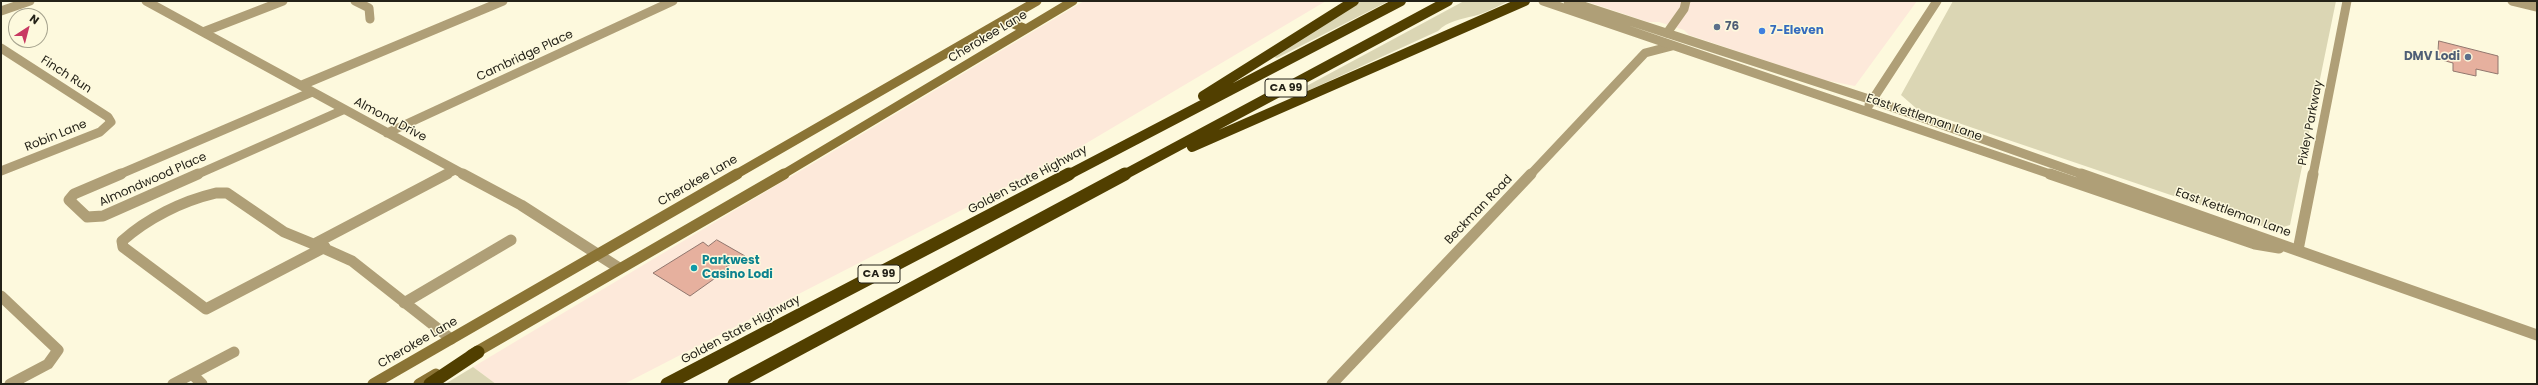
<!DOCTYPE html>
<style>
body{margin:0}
#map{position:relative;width:2538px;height:385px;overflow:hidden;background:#fdf9dd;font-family:Poppins,sans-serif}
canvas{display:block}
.frame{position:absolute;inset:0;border:2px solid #242218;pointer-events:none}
.north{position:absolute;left:8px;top:8px;width:40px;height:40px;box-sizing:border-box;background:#fdf9dd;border:1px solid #a6a38e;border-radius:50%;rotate:36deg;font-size:11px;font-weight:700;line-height:16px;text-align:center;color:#242218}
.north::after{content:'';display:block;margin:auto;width:14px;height:18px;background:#c83962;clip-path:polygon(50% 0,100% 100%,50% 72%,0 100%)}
</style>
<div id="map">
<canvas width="2538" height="385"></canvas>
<div class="frame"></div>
<div class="north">N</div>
</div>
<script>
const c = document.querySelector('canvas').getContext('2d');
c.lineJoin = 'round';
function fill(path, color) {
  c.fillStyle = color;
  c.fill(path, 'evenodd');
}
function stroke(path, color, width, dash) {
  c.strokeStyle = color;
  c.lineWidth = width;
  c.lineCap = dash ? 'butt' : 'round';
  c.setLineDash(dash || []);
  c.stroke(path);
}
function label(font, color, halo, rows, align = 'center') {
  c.font = font + ' Poppins,sans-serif';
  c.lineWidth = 3;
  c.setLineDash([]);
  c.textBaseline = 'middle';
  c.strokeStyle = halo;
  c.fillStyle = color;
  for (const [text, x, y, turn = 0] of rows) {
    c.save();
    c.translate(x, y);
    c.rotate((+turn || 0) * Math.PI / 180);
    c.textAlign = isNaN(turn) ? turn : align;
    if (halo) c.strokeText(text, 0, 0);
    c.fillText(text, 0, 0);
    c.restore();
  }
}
const commercial = new Path2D(`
 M1084 1H1326L1053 163 624 384H496L473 367Z
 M1585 1H1917L1855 86 1824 80 1689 35 1684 30 1659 22H1648Z`);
const green = new Path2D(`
 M1358 1H1389L1277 58 1271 56Z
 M1464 1H1509C1498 6 1486 13 1474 16 1461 19 1448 21 1438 31L1292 98 1288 96Z
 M1953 1H2336L2290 225 2274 230 1917 109 1901 95Z
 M473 367 496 384H445Z`);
const building = new Path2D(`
 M2439 41 2498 56V74L2476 69V76L2453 71V63L2438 59Z
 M717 240 745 256 726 267 728 269 690 296 653 273 703 242 708 246Z`);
const minorFar1 = new Path2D(`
 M146 1 465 175
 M355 1 369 8 370 19
 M2512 1 2537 7
 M1 11 30 1
 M203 32 283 1
 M1667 33 1684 9 1686 1
 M1 48 108 117 111 122 100 132 1 171
 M302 85 503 1
 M387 133 673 1
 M118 175 312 92
 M196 175 343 110
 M445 175 455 170
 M1530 175 1645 53 1672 46
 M2313 175 2347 1`);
const minor = new Path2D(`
 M121 174 74 194 69 200 87 217 103 216 198 174
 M463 174 521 205 619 268
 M216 193H227L284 232 323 248 206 309 123 247 122 241C148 218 182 201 216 193Z
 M314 244 447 174
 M323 248 352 261 451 339
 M323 248 325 247
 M2298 250 2313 174
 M1 296 58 350 48 364 10 384
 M404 303 511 240
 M192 374 202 384
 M173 384 234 352
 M1332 384 1531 174`);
const tertiaryFar1 = new Path2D(`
 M1543 1 2053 175
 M1568 1 1872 100 2084 175
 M1869 105 1937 1`);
const tertiary = new Path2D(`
 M2050 174 2255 244 2279 248
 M2081 174 2537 335`);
const secondaryFar1 = new Path2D(`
 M1004 20 1026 29
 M735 175 1037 1
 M782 175 1073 1`);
const secondary = new Path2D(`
 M471 355 784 174
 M373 384 737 174
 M419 384 436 374`);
const motorwayFar1 = new Path2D(`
 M1203 96 1354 1
 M1192 147 1525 1
 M1068 175 1401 1
 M1124 175 1448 1`);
const motorway = new Path2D(`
 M430 384 478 352
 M667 384 1069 174
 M734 384 1125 174`);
const markers = [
 [1717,27,4,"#5c6f8a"],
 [1762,31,4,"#3f7fe0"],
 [2468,57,4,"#5c6f8a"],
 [694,268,4,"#0f9aa8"]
];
const shields = [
 [1286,88,42],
 [879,274,42]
];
const shieldNames = [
 ["CA 99",1286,88],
 ["CA 99",879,274]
];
const serviceNames = [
 ["76",1725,27],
 ["DMV Lodi",2460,57,"right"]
];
const shopNames = [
 ["7-Eleven",1770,31]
];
const streetNames = [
 ["Cherokee Lane",988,37,-31],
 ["Cambridge Place",525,56,-25],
 ["Finch Run",66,75,33],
 ["East Kettleman Lane",1924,118,19],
 ["Almond Drive",390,120,28],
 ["Pixley Parkway",2311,123,-79],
 ["Robin Lane",56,136,-22],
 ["Almondwood Place",153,180,-24],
 ["Golden State Highway",1028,180,-28],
 ["Cherokee Lane",698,181,-30],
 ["Beckman Road",1479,210,-46],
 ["East Kettleman Lane",2233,213,20],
 ["Golden State Highway",741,330,-28],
 ["Cherokee Lane",418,343,-30]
];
const cultureNames = [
 ["Parkwest",702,261],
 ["Casino Lodi",702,275]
];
fill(commercial, '#fde9da');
fill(green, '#dbd6b4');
fill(building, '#e6b09e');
stroke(building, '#91776e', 1);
stroke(minorFar1, '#af9f77', 9);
stroke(minor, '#af9f77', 11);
stroke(tertiaryFar1, '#af9f77', 9);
stroke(tertiary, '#af9f77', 11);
stroke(secondaryFar1, '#8b7435', 9);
stroke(secondary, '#8b7435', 11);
stroke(motorwayFar1, '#513f00', 10);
stroke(motorway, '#513f00', 13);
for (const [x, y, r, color] of markers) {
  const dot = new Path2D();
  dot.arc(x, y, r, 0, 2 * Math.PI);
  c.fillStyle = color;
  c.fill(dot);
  stroke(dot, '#fdf9dd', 1.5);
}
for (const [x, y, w] of shields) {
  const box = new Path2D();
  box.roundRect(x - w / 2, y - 9, w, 18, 3);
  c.fillStyle = '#fdf9dd';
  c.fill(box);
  stroke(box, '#242218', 1);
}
label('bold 11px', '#242218', null, shieldNames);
label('bold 12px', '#4e5e75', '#fdf9dd', serviceNames, 'left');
label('bold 12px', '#366cbe', '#fdf9dd', shopNames, 'left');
label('12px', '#242218', '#fdf9dd', streetNames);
label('bold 12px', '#0d838f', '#fdf9dd', cultureNames, 'left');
</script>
